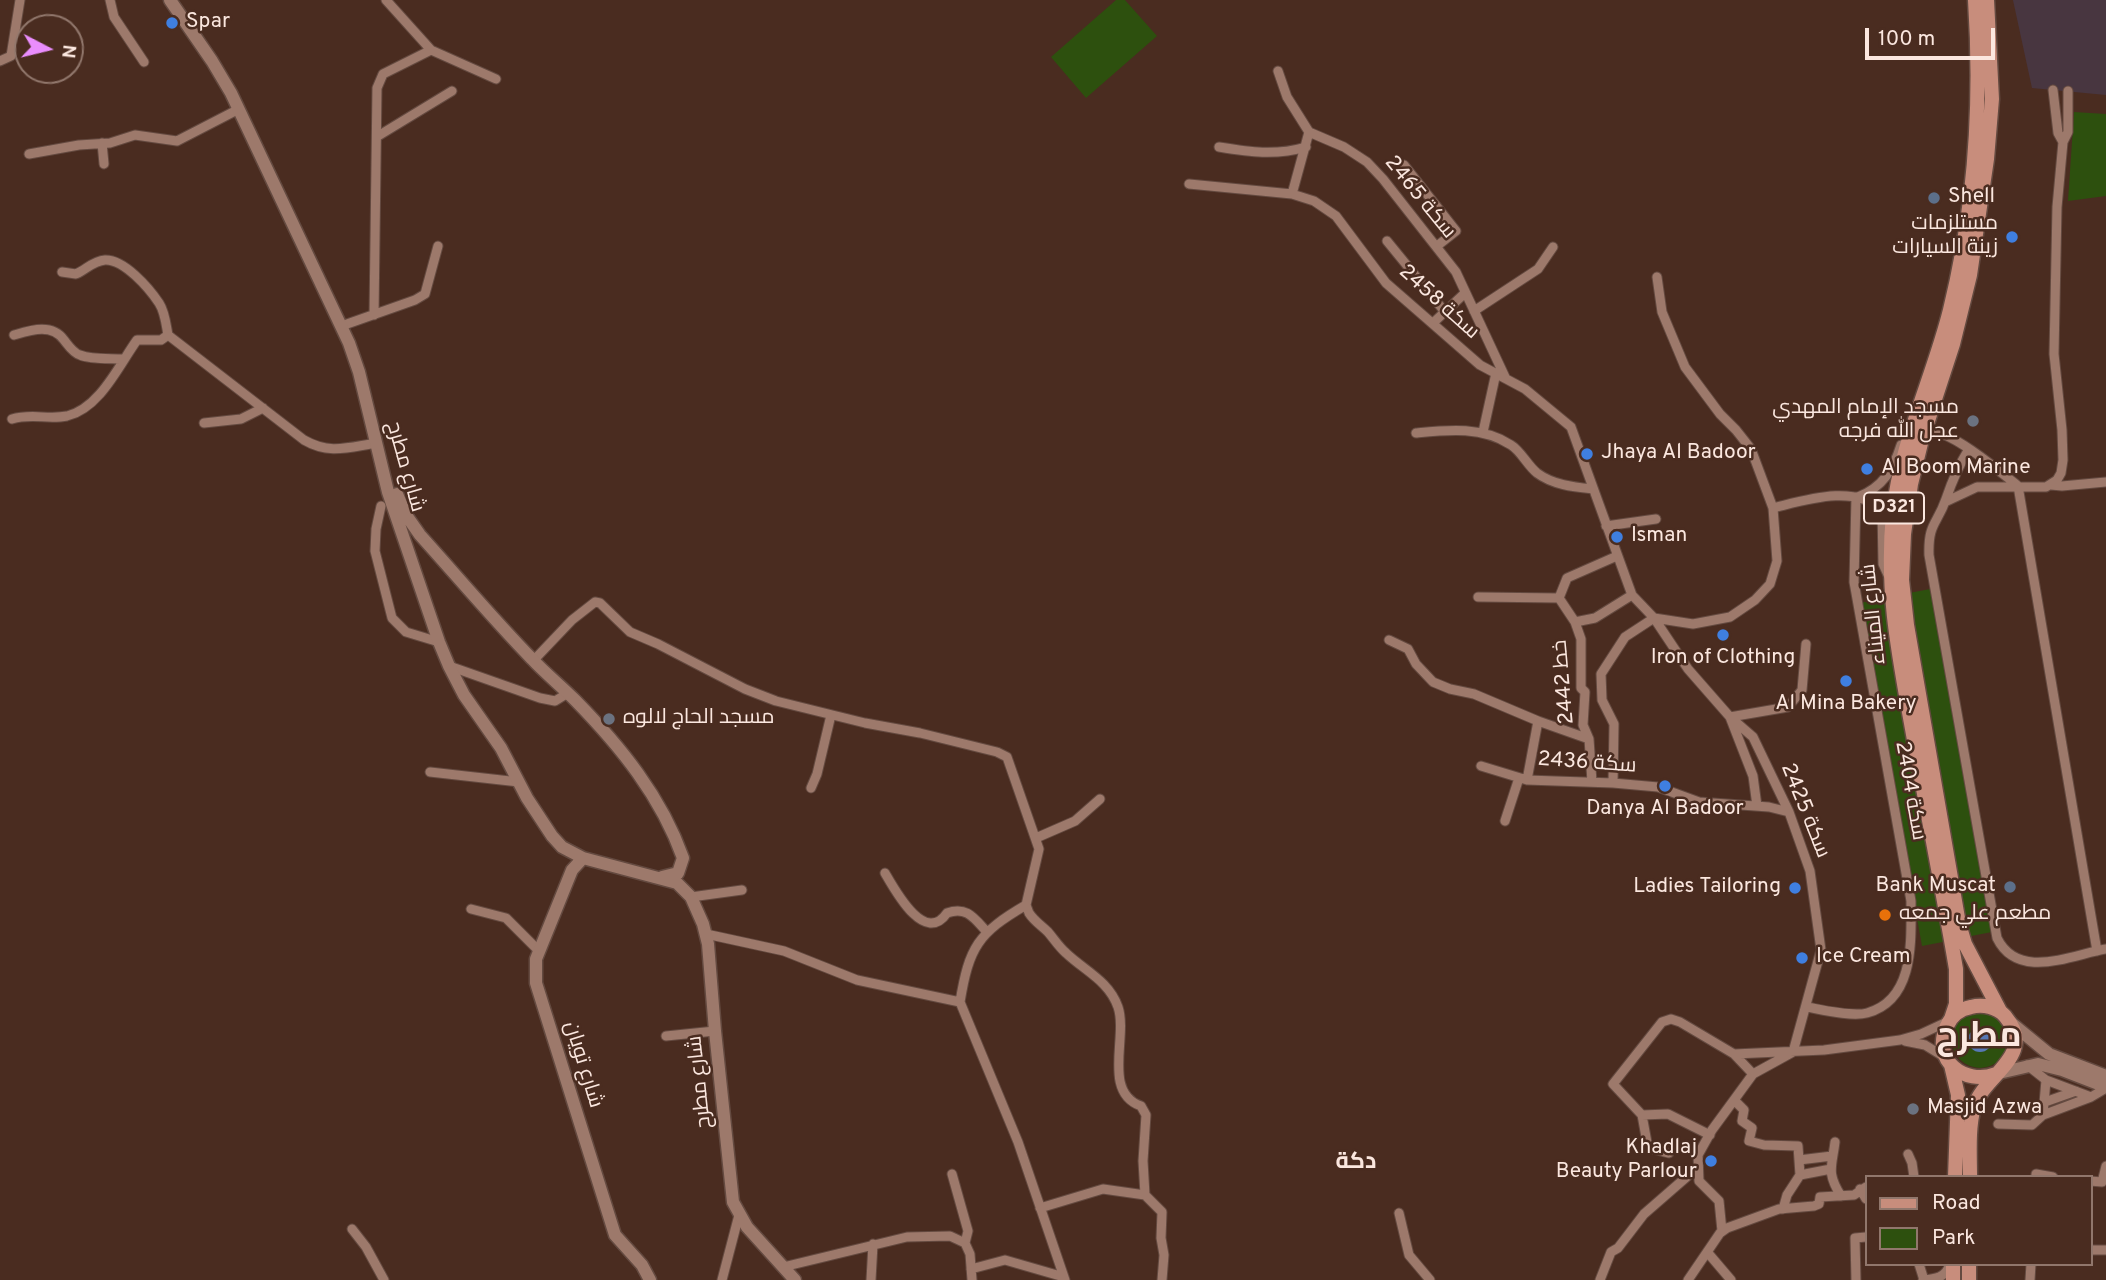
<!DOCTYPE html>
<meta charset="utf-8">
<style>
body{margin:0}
#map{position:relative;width:2106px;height:1280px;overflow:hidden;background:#4a2c20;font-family:Overpass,sans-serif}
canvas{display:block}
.legend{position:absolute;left:1865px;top:1175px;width:228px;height:91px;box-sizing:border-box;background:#4a2c20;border:2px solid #91776c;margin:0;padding:9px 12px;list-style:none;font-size:21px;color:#fbe7df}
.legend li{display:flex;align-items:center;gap:14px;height:35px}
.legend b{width:35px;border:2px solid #91776c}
.north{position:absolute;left:14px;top:14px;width:70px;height:70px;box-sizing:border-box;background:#4a2c20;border:2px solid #91776c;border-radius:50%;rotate:97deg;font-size:19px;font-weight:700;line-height:28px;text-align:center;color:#fbe7df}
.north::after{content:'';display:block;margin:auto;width:24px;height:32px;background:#ea8dfd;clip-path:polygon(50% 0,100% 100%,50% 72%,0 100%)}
.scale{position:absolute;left:1865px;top:28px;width:130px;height:32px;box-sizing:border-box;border:4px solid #fbe7df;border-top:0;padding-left:9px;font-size:21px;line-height:24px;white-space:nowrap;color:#fbe7df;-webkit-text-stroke:5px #4a2c20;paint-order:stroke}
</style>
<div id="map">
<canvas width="2106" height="1280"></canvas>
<ul class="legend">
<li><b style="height:9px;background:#c88d7c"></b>Road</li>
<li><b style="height:19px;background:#2d500e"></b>Park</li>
</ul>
<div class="north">N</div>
<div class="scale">100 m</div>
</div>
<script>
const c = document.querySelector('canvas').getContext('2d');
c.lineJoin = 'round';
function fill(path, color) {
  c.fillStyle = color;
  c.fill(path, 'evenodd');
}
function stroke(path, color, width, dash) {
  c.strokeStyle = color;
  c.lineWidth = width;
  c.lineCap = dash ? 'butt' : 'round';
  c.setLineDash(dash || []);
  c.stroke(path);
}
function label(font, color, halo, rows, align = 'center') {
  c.font = font + ' Overpass,Cairo,sans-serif';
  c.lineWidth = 5;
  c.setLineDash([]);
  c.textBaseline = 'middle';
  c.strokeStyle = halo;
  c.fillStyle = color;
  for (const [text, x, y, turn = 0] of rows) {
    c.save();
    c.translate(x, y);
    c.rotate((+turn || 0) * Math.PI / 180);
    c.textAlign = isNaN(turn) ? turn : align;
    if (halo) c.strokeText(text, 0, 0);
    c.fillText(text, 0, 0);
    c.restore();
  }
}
const industrial = new Path2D(`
 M2013 0H2106V95L2032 88Z`);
const green = new Path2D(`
 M1116 0H1125L1157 36 1086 98 1051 57Z
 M2074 112 2106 114V196L2068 201Z
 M1930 589 1992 932 1966 937 1904 594Z
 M1886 598 1948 941 1922 946 1860 603Z
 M1952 1040a28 28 0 1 1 56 0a28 28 0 1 1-56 0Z`);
const water = new Path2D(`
 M1968 1040a12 12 0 1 1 24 0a12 12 0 1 1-24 0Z`);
const street = new Path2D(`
 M110 0 114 17 144 62
 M386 0 431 50 496 79
 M0 61 11 56 20 0
 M1278 71 1287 97 1309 132 1344 147 1367 162 1383 179 1456 272 1505 377
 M2053 90 2058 133 2063 142
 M378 136 452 91
 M102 143 104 164
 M1219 147C1250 152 1275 156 1306 147
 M29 154 79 145 110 143 135 135 177 141 239 109
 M1404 165 1456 231 1437 246
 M1189 184 1292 194 1314 201 1336 216 1386 283 1480 365 1525 389 1571 427 1632 595 1654 618 1688 669 1730 717 1753 737 1789 812 1810 871 1821 950 1793 1052
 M1292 194 1309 132
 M1387 241 1445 312
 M62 272 76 274C87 269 93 261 105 260 124 259 149 288 159 303 165 312 166 324 168 335
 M1474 311 1538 269 1553 247
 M374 315 377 88 383 74 431 50
 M1433 323 1465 293
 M347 324 415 300 425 294 438 246
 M14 335C31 330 52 323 64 340 68 345 73 353 80 355 92 360 111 358 123 359
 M12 419C32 413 48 420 67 416 100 408 119 365 137 340H161L168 335 304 440C330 455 349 447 377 443
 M204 423 241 419 263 408
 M1483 432 1496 373
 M1416 433C1447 430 1482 426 1511 445 1521 451 1527 465 1537 473 1553 485 1574 487 1593 489
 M1922 439C1923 438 1931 433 1932 433 1950 429 2003 474 2018 486L2097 951
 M1969 449C1959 465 1952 481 1946 499 1937 525 1928 523 1929 555L1997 938C2018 981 2071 955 2106 949
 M2051 485 2062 486 2106 482
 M1858 497C1883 487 1893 470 1901 445
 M1945 502 1977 487H2046L2057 480 2061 473 2063 460 2062 430 2054 354 2057 207 2063 142 2068 132V91
 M381 506 376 529 375 551 392 618 406 632 439 642
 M1773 508C1806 500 1854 484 1882 510L1883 564 1888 575
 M1606 526 1656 519
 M1478 597 1559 598 1575 622 1595 618 1632 595
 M1559 598 1567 578 1617 556
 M1575 622 1581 639V688L1585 692 1583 725 1589 739 1592 782
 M1389 640 1408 649 1416 664 1433 682 1450 689 1474 694 1538 721 1527 780 1613 783 1658 787 1699 802 1769 807 1789 812
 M533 661 572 620 595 602 600 603 630 632 658 644 745 689 776 701 865 723 920 733 997 752 1007 757 1039 849 1026 905 1029 913C1034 921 1042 926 1048 932 1054 939 1059 947 1066 953 1085 971 1109 981 1118 1007 1128 1037 1102 1092 1141 1106L1146 1115 1143 1161 1145 1195 1162 1212 1161 1238 1164 1255 1162 1280
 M449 666 540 698 555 701 568 693
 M1538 721 1589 739
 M1481 766 1527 780
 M430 772 519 782
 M1613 783 1614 724 1602 700 1601 674 1625 637 1654 618 1693 624 1730 617 1755 600 1770 584 1777 561 1773 508 1751 449 1736 430 1720 414 1685 367 1662 312 1657 277
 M811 788 817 774 831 715
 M1757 806 1753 776 1730 717 1788 707 1802 690 1806 644
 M1505 821 1519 778
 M1036 838 1075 821 1100 799
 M885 873C896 892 925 945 947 913 967 906 974 918 987 932
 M691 897 742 890
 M471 909 506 918 539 951
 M706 934 784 951 857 980 960 1002 1018 1142 1065 1280
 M960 1002C969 947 978 933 1026 905
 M1807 1007C1823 1010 1852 1017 1867 1013 1915 1000 1911 941 1911 901L1854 582 1856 497
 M666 1036 715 1031
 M1905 1041 1925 1045 1946 1058
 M1734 1054 1824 1050 1900 1040 1921 1034 1949 1021
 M2027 1065 2046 1080 2091 1097
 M1734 1100 1744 1110 1742 1121 1752 1128 1749 1141 1764 1145 1798 1146 1800 1175 1787 1195 1783 1209
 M2045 1102 2076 1091
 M1642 1115 1613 1084 1662 1022 1671 1019 1680 1022 1734 1054 1753 1074
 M1642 1115 1668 1114 1710 1135
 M1642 1115 1648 1148 1669 1153
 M2043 1115 2091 1097 2106 1088
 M1998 1124 2032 1125 2043 1115 2046 1080
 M1835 1142C1832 1167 1826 1172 1841 1196
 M1908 1154 1912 1163 1914 1177
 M1799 1160 1832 1156
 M952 1174 968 1231 965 1243
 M1800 1175 1831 1169
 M2036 1177V1174L2053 1177
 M2090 1181 2102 1182 2106 1166
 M1860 1189 1866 1199
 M1040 1208 1103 1189 1145 1195
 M1399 1213 1409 1255 1430 1280
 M352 1229 366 1247 384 1280
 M1722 1231 1719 1201 1699 1181 1698 1155 1712 1130 1753 1074 1793 1052
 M2090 1250H2106
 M1708 1253 1731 1280
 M1919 1264 1924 1280
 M783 1267 907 1237 950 1236 965 1243 970 1254 972 1280
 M971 1269 1005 1260 1064 1277
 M722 1280 739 1215
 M871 1280 873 1244
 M1600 1280 1611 1252 1618 1248 1644 1214 1698 1167
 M1688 1280 1720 1233 1727 1228 1779 1209 1814 1206 1819 1204 1820 1197 1854 1195 1866 1187
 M1856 1280 1855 1238 1866 1237
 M1923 1280C1935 1279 1946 1278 1950 1264
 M2030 1280 2031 1264`);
const secondary = new Path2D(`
 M170 0 212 61 231 93 349 343 359 372 388 492 439 642 449 666 464 695 501 748 527 798 552 836 562 847 583 858 677 883 691 897 703 924 708 944 715 1031 733 1202 747 1227 795 1280
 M397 494 406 515 420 535C457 576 493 619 532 659 545 673 561 686 575 700 620 746 661 796 683 858L678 873 662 877
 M583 858 572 870 536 959V983L615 1235 642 1265 650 1280
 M2010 1022 2049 1054 2106 1076
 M1999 1073 2038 1064 2062 1070 2106 1087`);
const primary = new Path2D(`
 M1987 0 1992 99 1987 159 1970 275 1953 344 1922 439 1911 484 1904 534 1902 580 1907 625 1959 924 1965 944 2000 1011
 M1951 1019 1956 1004V969C1943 893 1928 816 1914 740 1900 661 1885 595 1893 514 1900 444 1933 378 1950 310 1975 208 1982 105 1975 0
 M1951 1065 1958 1095 1955 1177
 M1970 1177C1970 1154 1968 1129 1974 1107 1984 1074 2038 1056 2005 1016 1997 1007 1983 1004 1971 1007 1960 1009 1951 1016 1947 1026 1931 1060 1964 1086 1996 1074
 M1953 1264V1280
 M1969 1280V1264`);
const markers = [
 [172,23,7,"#3f7fe0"],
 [1934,198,7,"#5c6f8a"],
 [2012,237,7,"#3f7fe0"],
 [1973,421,7,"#6b7280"],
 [1587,454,7,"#3f7fe0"],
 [1867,469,7,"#3f7fe0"],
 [1617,537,7,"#3f7fe0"],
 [1723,635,7,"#3f7fe0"],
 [1846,681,7,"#3f7fe0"],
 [609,719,7,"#6b7280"],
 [1665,786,7,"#3f7fe0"],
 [2010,887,7,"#5c6f8a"],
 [1795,888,7,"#3f7fe0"],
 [1885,915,7,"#e8710a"],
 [1802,958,7,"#3f7fe0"],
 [1913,1109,7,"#6b7280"],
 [1711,1161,7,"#3f7fe0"]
];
const shields = [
 [1894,508,60]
];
const shieldNames = [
 ["D321",1894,508]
];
const poiNames = [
 ["Spar",186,23],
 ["Shell",1948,198],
 ["مستلزمات",1998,225,"right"],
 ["زينة السيارات",1998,249,"right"],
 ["مسجد الإمام المهدي",1959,409,"right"],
 ["عجل الله فرجه",1959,433,"right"],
 ["Jhaya Al Badoor",1601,454],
 ["Al Boom Marine",1881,469],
 ["Isman",1631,537],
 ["Iron of Clothing",1723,659,"center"],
 ["Al Mina Bakery",1846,705,"center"],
 ["مسجد الحاج لالوه",623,719],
 ["Danya Al Badoor",1665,810,"center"],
 ["Bank Muscat",1996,887,"right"],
 ["Ladies Tailoring",1781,888,"right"],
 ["مطعم علي جمعه",1899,915],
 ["Ice Cream",1816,958],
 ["Masjid Azwa",1927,1109],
 ["Khadlaj",1697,1149,"right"],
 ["Beauty Parlour",1697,1173,"right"]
];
const streetNames = [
 ["سكة 2465",1419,198,51],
 ["سكة 2458",1438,303,42],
 ["شارع مطرح",404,467,74],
 ["شارع الميناء",1875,614,-96],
 ["2442 خط",1565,682,-95],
 ["سكة 2436",1587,764,4],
 ["سكة 2404",1909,791,80],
 ["سكة 2425",1804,811,68],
 ["شارع تويان",582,1065,73],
 ["شارع مطرح",701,1082,-96]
];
const neighbourhoodNames = [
 ["دكة",1356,1163]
];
const townNames = [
 ["مطرح",1979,1039]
];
fill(industrial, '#483640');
fill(green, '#2d500e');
fill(water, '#5678b4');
stroke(street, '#644a40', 11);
stroke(secondary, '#644a40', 15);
stroke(primary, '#644a40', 17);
stroke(street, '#9d796b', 9);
stroke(secondary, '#9d796b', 12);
stroke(primary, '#c88d7c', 14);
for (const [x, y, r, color] of markers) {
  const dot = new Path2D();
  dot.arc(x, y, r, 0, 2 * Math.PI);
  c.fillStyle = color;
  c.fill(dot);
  stroke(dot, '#4a2c20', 2.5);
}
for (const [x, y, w] of shields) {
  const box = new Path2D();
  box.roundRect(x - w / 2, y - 15.5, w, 31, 5);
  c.fillStyle = '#4a2c20';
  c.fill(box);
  stroke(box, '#fbe7df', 2);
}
label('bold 19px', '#fbe7df', null, shieldNames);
label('21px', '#fbe7df', '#4a2c20', poiNames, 'left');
label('21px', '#fbe7df', '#4a2c20', streetNames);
label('bold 23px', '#fbe7df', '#4a2c20', neighbourhoodNames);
label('bold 35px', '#fbe7df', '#4a2c20', townNames);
</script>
